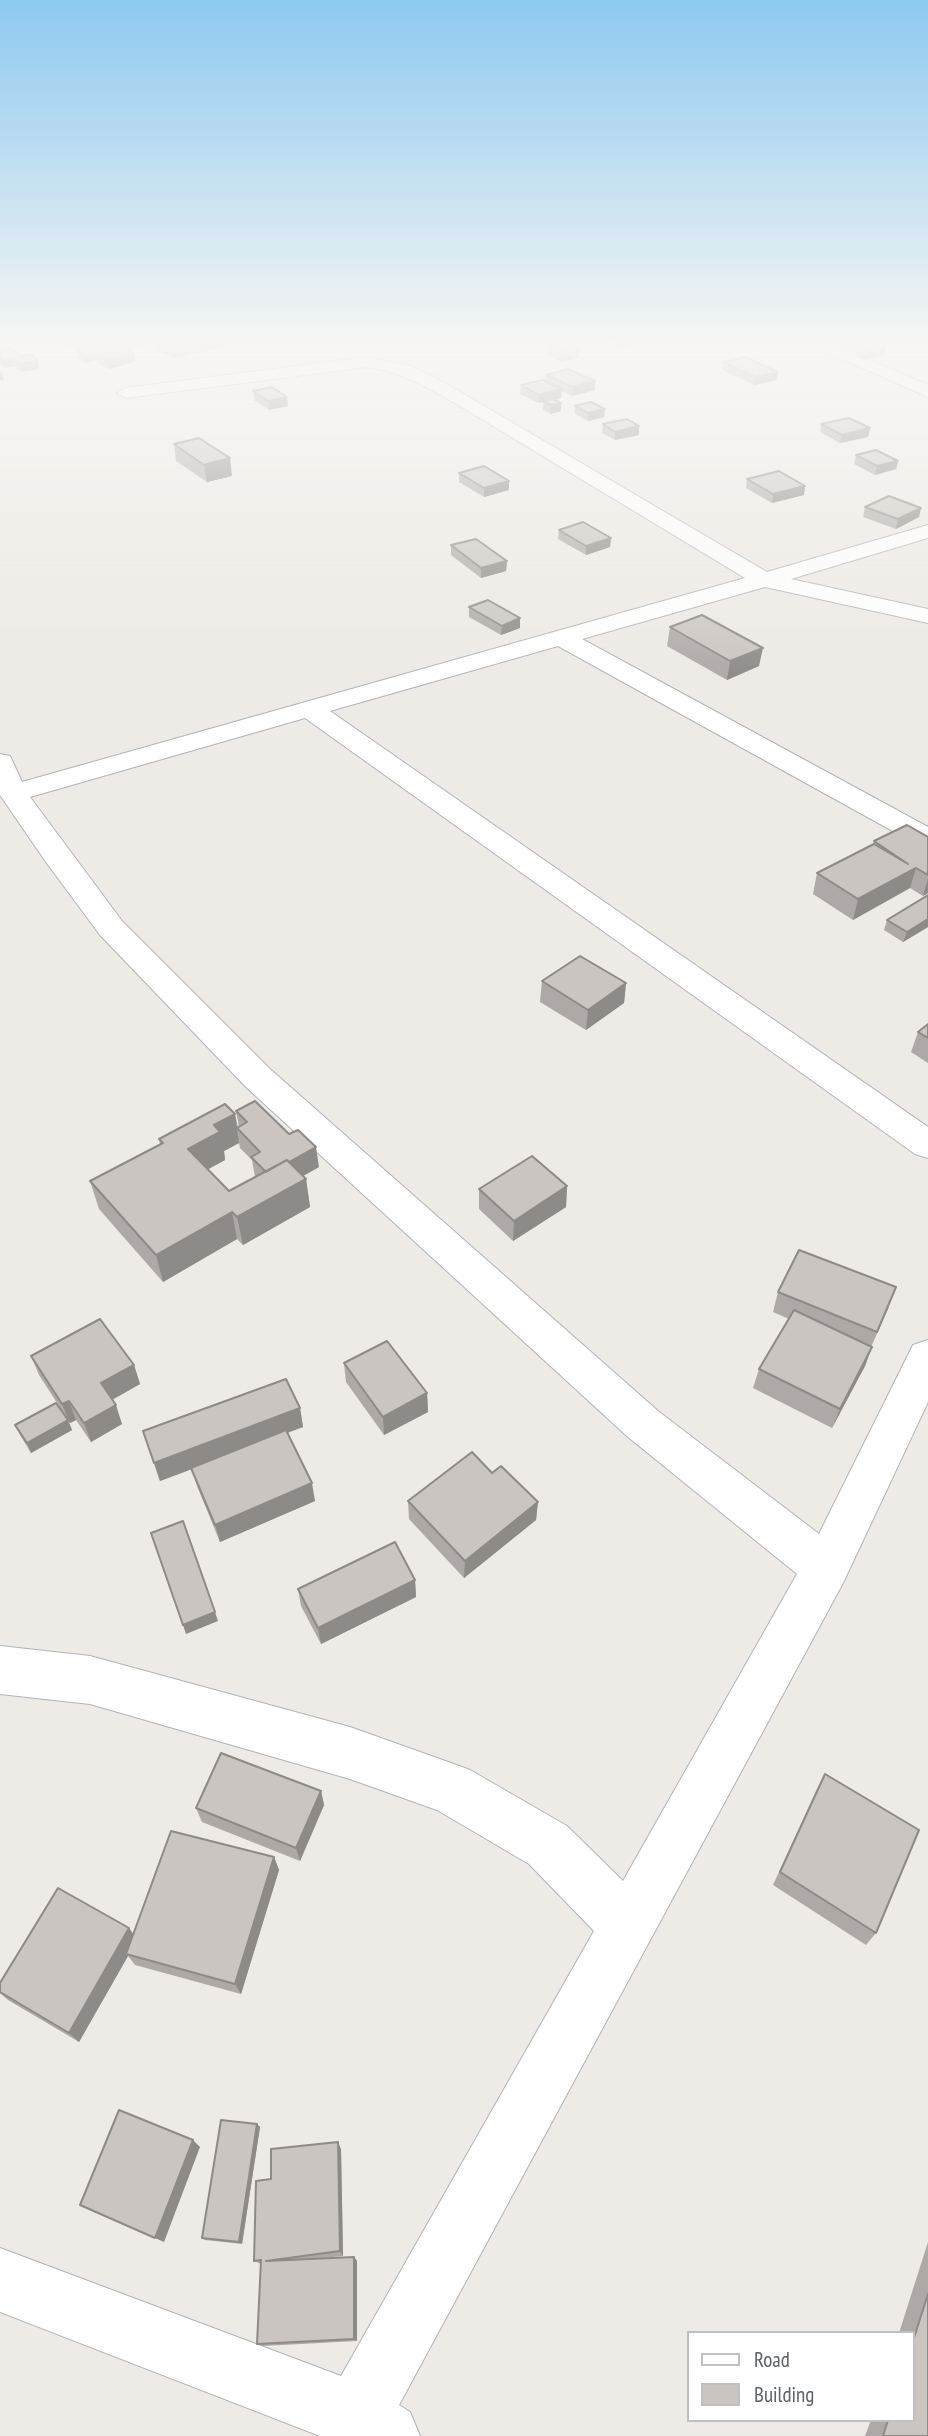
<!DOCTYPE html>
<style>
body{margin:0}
#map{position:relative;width:928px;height:2436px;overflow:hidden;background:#eeeae5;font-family:"PT Sans Narrow",sans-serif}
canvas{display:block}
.legend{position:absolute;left:687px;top:2331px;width:228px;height:91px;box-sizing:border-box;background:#fff;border:2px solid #bec0c1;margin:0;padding:9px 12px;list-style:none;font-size:21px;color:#5d6265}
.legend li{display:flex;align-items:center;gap:14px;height:35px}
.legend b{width:35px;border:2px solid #bec0c1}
</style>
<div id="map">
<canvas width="928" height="2436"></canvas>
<ul class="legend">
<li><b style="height:9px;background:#fff"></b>Road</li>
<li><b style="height:19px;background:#cac5c1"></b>Building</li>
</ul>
</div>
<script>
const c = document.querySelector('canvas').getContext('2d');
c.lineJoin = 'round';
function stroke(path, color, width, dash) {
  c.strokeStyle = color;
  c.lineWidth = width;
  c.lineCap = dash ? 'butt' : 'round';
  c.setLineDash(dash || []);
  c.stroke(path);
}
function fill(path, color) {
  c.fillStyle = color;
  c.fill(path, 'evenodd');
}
const minor = new Path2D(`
 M806 343H830L928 385V397Z
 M367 357 411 366 445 383 767 572 928 525V538L791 579 928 609V623L765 587 582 639 928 827V848L918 845 558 646 330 711 928 1127V1158L915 1154 305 718 30 797 122 921 270 1069 658 1411 819 1534 913 1345 928 1340V1402L843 1583 399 2405 410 2412 420 2436H320L0 2312V2248L341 2376 594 1931 529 1864 437 1810 350 1779 90 1704 0 1694V1646L90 1656 350 1727 451 1763 470 1770 567 1826 623 1881 797 1574 628 1437 246 1087 100 935 46 862 0 795V754L10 756 22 782 745 578 455 403C426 387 400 371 367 367L126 398 117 393 126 388Z`);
const wall = new Path2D(`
 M66 343H143V346L128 349V351L134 354 135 362 109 369 99 364 98 360 85 363 79 361 78 352 67 348Z
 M156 343H230V345L203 352 199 350V352L173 358 157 350Z
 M608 343H638L620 348Z
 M834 343H877L884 355 864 360 855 357 856 352 851 350 852 348 848 349Z
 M548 347 580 350 579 358 561 362 548 355Z
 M0 349 39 369 21 372 14 366 5 368 0 364Z
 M723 362 777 380 754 385 722 370Z
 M546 375 595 390 572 396 562 391 561 398 554 399 561 403V411L550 414 543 410V402L538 403 520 394 521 385 545 381Z
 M253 391 288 406 269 410 254 400Z
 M575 406 604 417 588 421 575 414Z
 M603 424 639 426V435L615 440 602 433Z
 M821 424 870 428 868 437 840 443 820 432Z
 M174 444 232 476 207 482 176 461Z
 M856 455 898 461 896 469 875 475 854 464Z
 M459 473 509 481V490L484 497 459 482Z
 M747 479 805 486 804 495 772 503 746 488Z
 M865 507 921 508 919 517 896 529 863 517Z
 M559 530 611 538 610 547 586 555 558 539Z
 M451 545 507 561 506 571 481 578 451 555Z
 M469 607 520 628 501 635 469 617Z
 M670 627 759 666 727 680 667 646Z
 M928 837V893L923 896 910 888 853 920 813 894 817 873 873 844 874 841Z
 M928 895V927L903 942 884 930 887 920Z
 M542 981 626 983 624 1003 586 1030 540 1002Z
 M928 1024V1063L911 1052 918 1032Z
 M236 1111 319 1167 303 1176 306 1179 310 1207 243 1245 237 1239 163 1282 99 1209 90 1181 160 1144 159 1139 235 1114 238 1127H239ZM239 1143 240 1148 252 1160 255 1177 229 1191 208 1169 225 1160 224 1151Z
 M567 1186 566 1207 513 1241 479 1209V1189Z
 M778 1292 889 1307 871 1347 865 1366 832 1428 753 1388 759 1369 789 1319 773 1312Z
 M31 1356 134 1365 140 1384 112 1400 122 1424 91 1442 76 1420 70 1423 68 1421 72 1430 31 1453 20 1435 15 1425 66 1417 39 1375Z
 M344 1363 427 1393 428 1412 384 1435 346 1382Z
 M300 1408 303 1427 287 1432 315 1501 220 1542 197 1486 192 1469 160 1481 143 1431Z
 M408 1501 538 1502 536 1520 464 1578 409 1519Z
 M415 1580 416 1597 321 1644 301 1606 298 1589Z
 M825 1774 876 1933 866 1945 773 1885 817 1789Z
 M321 1791 324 1805 300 1861 202 1822 196 1808Z
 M274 1857 279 1870 241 1994 135 1965 128 1956 79 2042 8 2000 0 1993V1983L133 1934Z
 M257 2124 260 2127 242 2244 205 2240 202 2238Z
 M341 2149 343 2256 323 2258 354 2257 357 2261V2341L263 2346 257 2344 261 2264 254 2261 271 2179Z
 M928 2242V2436H865L871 2420H912V2333H899Z`);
const shadedWall = new Path2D(`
 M83 343H102L98 345V348L79 353 78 345Z
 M124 343H127L128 351 107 356 106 348Z
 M128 343H143V346L129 350Z
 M230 343V345L203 352 202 344Z
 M501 343H515L501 346Z
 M620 343H638L620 348Z
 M849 343H852V348L848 349Z
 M198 344 199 352 173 358 171 350Z
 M886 347 884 355 864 360 866 352Z
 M105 349 107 357 97 356 98 360 85 363 83 355Z
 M580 350 579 358 561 362V353Z
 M134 354 135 362 109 369 107 360Z
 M13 358 14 366 5 368 3 360Z
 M38 361 39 369 21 372 19 364Z
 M2 371 4 380H0V372Z
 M778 372 777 380 754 385 755 377Z
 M595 381V390L572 396 573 387Z
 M562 389 561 398 538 403 539 395Z
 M287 397 288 406 269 410 268 401Z
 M561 403V411L550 414 551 405Z
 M605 409 604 417 588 421V413Z
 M639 426V435L615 440V432Z
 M870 428 868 437 840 443 842 435Z
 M230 458 232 476 207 482 204 465Z
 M898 461 896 469 875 475 877 466Z
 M509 481V490L484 497V488Z
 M805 486 804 495 772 503 773 494Z
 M921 508 919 517 896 529 898 519Z
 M611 538 610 547 586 555V546Z
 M507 561 506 571 481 578V568Z
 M520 618V628L501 635 502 626Z
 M763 648 759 666 727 680 730 661Z
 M916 868 910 888 853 920 858 899Z
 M928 878V893L923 896Z
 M928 919V927L903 942 907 932Z
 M626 983 624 1003 586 1030 588 1010Z
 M235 1114 239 1143 224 1151 225 1160 194 1177 188 1149 214 1125Z
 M316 1147 319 1167 271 1194 268 1174Z
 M306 1179 310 1207 243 1245 237 1217Z
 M567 1186 566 1207 513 1241 514 1221Z
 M232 1212 237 1239 163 1282 156 1255Z
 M872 1347 865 1366 832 1428 840 1409Z
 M134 1365 140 1384 108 1402 101 1383Z
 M427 1393 428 1412 384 1435 383 1417Z
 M69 1401 76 1420 70 1423 62 1404Z
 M116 1405 122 1424 91 1442 84 1423Z
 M300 1408 303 1427 160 1481 154 1463Z
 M68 1420 72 1430 31 1453 27 1443Z
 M312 1483 315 1501 220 1542 215 1525Z
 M538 1502 536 1520 464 1578 465 1561Z
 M415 1580 416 1597 321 1644 318 1628Z
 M215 1612 218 1621 186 1634 183 1625Z
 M321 1791 324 1805 300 1861 296 1848Z
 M274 1857 279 1870 241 1994 235 1984Z
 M129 1928 137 1939 126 1954 128 1956 79 2042 69 2033Z
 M257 2124 260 2127 242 2244 239 2242Z
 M193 2140 200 2147 164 2242 155 2238Z
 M338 2142 341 2149 343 2256 340 2251Z
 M354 2257 357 2261V2341L354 2339Z`);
const building = new Path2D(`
 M101 343H124L106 348 98 345Z
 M159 343H198V344L171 350Z
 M567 343 580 350 561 353 548 347Z
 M856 343H877L886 347 866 352 857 348 864 346Z
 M100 346 105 349 83 355 78 352Z
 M8 347 22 356 31 354 38 361 19 364 13 358 3 360 0 358V349Z
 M124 349 134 354 107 360 97 356Z
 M745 357 778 372 755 377 723 362Z
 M568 369 595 381 573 387 546 375Z
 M543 380 562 389 539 395 521 385Z
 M272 387 287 397 268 401 253 391Z
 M553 399 561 403 551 405 543 401Z
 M591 402 605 409 588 413 575 406Z
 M849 418 870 428 842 435 821 424Z
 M627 419 639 426 615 432 603 424Z
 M199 438 230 458 204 465 174 444Z
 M876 450 898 461 877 466 856 455Z
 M484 466 509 481 484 488 459 473Z
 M779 471 805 486 773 494 747 479Z
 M889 496 921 508 898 519 865 507Z
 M583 522 611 538 586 546 559 530Z
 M476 539 507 561 481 568 451 545Z
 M488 600 520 618 502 626 469 607Z
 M702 615 763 648 730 661 670 627Z
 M907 825 928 837V875L916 868 858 899 817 873 874 844 908 864 874 841Z
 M928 895V919L907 932 887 920Z
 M580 956 626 983 588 1010 542 981Z
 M928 1024V1038L918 1032Z
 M255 1101 289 1134 298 1130 316 1147 289 1162 287 1160 266 1172 251 1157 260 1152 237 1128 247 1122 236 1111Z
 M225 1104 235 1114 214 1125 220 1132 188 1149 229 1191 287 1160 306 1179 237 1217 232 1212 156 1255 90 1181 163 1143 159 1139Z
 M532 1156 567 1186 514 1221 479 1189Z
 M799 1250 896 1287 877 1332 778 1292Z
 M794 1310 872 1347 840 1409 759 1369Z
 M100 1319 134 1365 101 1383 116 1405 84 1423 69 1401 62 1404 31 1356Z
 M387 1341 427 1393 383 1417 344 1363Z
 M286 1379 300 1408 154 1463 143 1431Z
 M56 1403 68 1420 27 1443 15 1425Z
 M286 1430 312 1483 215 1525 191 1468Z
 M472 1452 492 1473 501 1466 538 1502 465 1561 408 1501Z
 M183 1521 215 1612 183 1625 151 1533Z
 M395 1542 415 1580 318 1628 298 1589Z
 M221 1753 321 1791 296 1848 196 1808Z
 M825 1774 919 1830 876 1933 780 1872Z
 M171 1831 274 1857 235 1984 126 1954Z
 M58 1888 129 1928 69 2033 0 1992V1983Z
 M119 2110 193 2140 155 2238 80 2205Z
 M221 2120 257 2124 239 2242 202 2238Z
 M338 2142 340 2251 266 2261 354 2257V2339L257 2344 261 2260 254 2261 256 2181 271 2179V2149Z
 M928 2294V2436H883L888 2420H912V2344Z`);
stroke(minor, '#b0b4b7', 2);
fill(minor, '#fff');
fill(wall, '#aea9a6');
fill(shadedWall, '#8d8a87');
fill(building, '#cac5c1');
stroke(building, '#8d8a87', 2);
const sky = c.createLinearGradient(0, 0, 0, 685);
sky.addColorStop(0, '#8ec9f0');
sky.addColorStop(0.5, '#f7f6f3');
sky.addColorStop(1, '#f7f6f300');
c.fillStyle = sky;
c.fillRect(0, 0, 928, 685);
</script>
